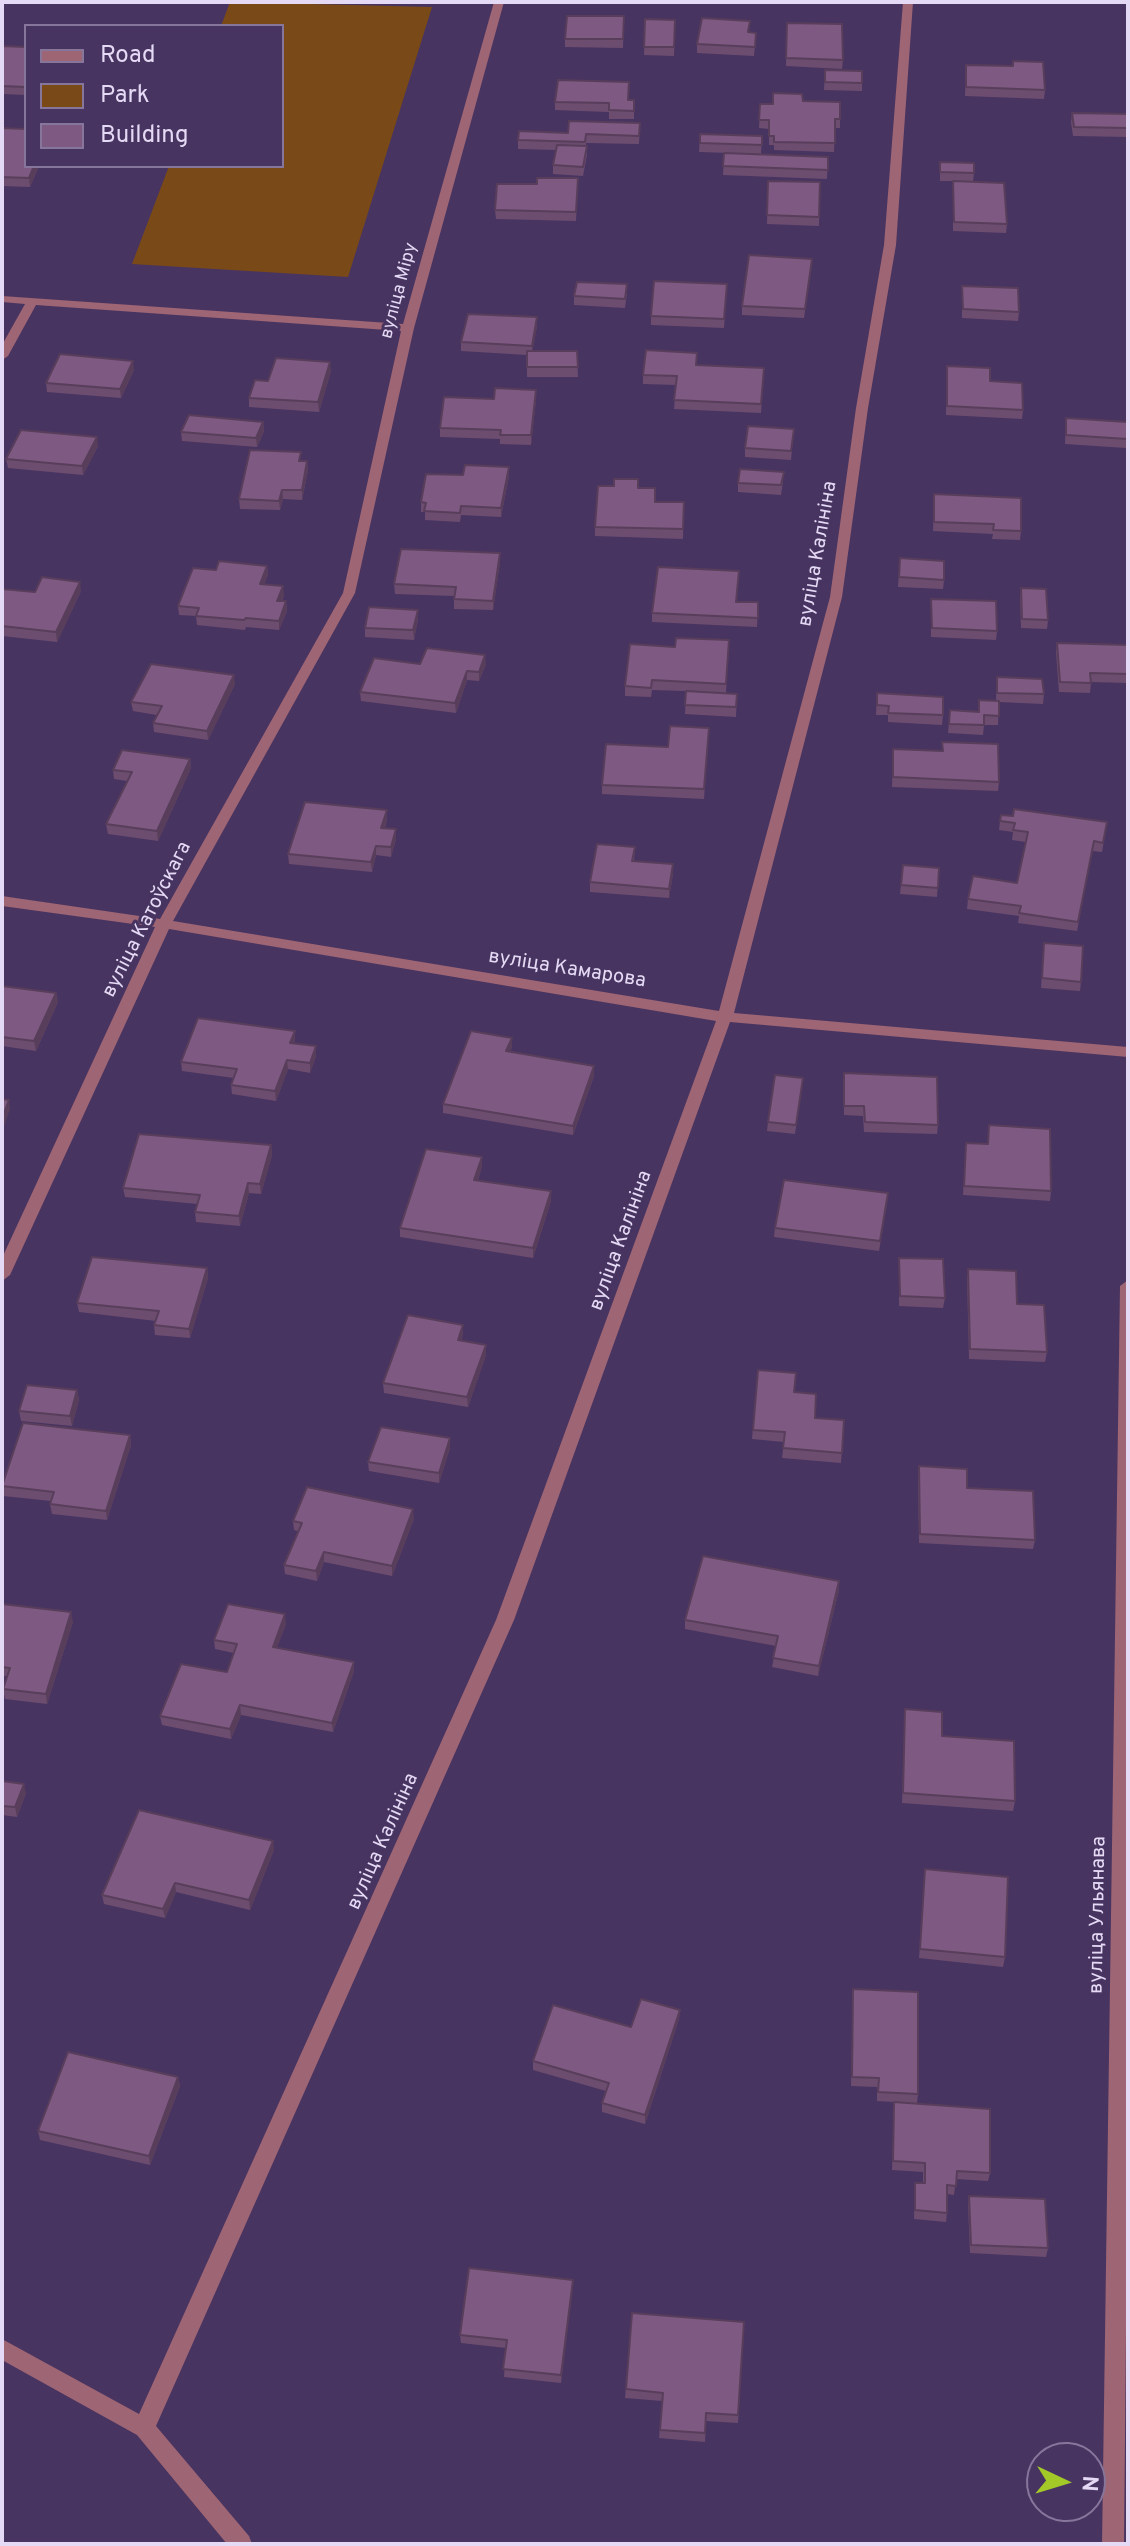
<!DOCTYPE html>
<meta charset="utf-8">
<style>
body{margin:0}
#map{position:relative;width:1130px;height:2546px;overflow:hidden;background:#483460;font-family:Overpass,sans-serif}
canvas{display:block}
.frame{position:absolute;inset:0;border:4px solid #e5daf5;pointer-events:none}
.legend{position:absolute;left:24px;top:24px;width:260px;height:144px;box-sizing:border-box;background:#483460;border:2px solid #87769c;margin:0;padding:10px 14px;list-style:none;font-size:24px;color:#e5daf5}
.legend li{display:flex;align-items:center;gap:16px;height:40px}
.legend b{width:40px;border:2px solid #87769c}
.north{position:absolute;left:1026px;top:2442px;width:80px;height:80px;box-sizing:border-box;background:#483460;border:2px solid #87769c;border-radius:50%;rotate:94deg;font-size:22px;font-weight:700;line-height:32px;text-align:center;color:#e5daf5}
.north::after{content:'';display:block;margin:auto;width:28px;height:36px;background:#a2c928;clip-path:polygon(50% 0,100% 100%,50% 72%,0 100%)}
</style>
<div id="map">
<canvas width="1130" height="2546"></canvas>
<div class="frame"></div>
<ul class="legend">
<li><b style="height:10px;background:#9e6574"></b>Road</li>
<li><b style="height:22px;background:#794a17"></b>Park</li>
<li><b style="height:22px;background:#7e5982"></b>Building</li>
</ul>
<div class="north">N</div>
</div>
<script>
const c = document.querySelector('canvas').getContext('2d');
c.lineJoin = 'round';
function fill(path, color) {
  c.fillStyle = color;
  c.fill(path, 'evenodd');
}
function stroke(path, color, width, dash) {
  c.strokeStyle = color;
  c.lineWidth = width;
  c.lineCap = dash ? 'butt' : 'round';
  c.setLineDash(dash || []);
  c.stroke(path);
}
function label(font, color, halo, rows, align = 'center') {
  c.font = font + ' Overpass,sans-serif';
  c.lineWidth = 6;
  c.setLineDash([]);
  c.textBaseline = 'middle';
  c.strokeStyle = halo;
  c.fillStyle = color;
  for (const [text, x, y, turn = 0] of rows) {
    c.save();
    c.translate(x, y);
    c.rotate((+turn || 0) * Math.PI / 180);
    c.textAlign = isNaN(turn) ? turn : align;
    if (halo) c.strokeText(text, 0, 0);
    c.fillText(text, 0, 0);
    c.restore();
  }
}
const green = new Path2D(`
 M230 2 432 7 348 277 132 264 169 166H282V26H221Z`);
const street = new Path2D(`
 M494 2H504L414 328 355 593 173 921 719 1011 830 597 856 408 884 245 903 2H913L896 245 868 408 842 597 734 1013 1128 1047V1057L730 1022 514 1620 156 2426 249 2536 252 2544H227L137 2435 2 2360V2339L139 2414 496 1620 716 1021 169 929 10 1275 2 1281V1258L155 927 2 906V896L160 919 343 593 401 331 36 305 8 356 2 360V345L25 304 2 302V296L403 324Z
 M1128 1280V2117L1124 2544H1102L1120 1286Z`);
const wall = new Path2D(`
 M624 16 623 48 565 47V39Z
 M645 19 675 20 674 56 644 55Z
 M787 23 843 60 842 69 786 66Z
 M749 32 756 33 754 56 697 53V44Z
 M2 46 26 47V95L2 94Z
 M1013 61 1045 90 1044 99 965 96 966 65 1012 66Z
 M825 70 862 71V91L824 90Z
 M628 100H634V119H609V112L555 110V102Z
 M803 101 840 119V128H835L834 152 774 150V145H769V129L759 128 760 104H773Z
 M1072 113 1128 114V137L1073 136 1071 122Z
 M640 123 639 144 586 143 587 155 583 176 553 174V165L556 150 518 149V140Z
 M2 128 26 166H39L30 187 2 186Z
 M700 134 762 136 761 154 699 152Z
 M724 153 828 157 827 179 723 175Z
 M940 162 974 173 973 182 1007 224 1006 233 953 231V181H940Z
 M578 178 576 221 496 219 495 210 537 184Z
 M768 181 820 182 819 226 767 224Z
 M812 259 804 318 742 315V306Z
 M727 284 724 328 651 325V316Z
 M962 286 1019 312 1018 321 962 318Z
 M627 293 625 308 574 305V296Z
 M537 317V326L532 351H577L578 377H527V355L461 351V342Z
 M697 365 764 368 761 413 674 409 676 385 643 384V375Z
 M947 366 990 381 1023 410 1022 419 946 415Z
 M134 370 121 398 47 392 46 383Z
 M331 371 319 412 249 407V398L268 381Z
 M494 399H536L531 445 500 444V439L440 437V428Z
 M1066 418 1127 439 1126 448 1065 444Z
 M263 422 264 431 257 447 182 441 181 432Z
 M794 429 791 460 745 457V448Z
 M98 446 83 475 8 468 6 459Z
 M302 461H307L308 470 302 500 283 499 280 510 240 509 239 499Z
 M509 467V476L501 517 461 515 460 522 425 520V512H421V502L463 475Z
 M783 481 781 495 738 492V483Z
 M638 488 655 502H684L683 539 595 536V527Z
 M934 494 1021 531 1020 540 992 539 993 534 933 531Z
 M900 558 944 580 943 589 898 587Z
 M500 562 493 610 454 609V596L395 594 394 584Z
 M267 566 268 575 264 584 284 595 282 601H286L287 611 279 630 246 627 245 630 197 625 196 616 179 615 178 606 216 570Z
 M1021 588 1048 620 1047 629 1021 628 1020 597Z
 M2 589 35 592 81 591 57 642 2 636Z
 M931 599 997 631 996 640 931 637Z
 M737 602H758L757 627 652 622V613Z
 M418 610V619L414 640 365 637V628Z
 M729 640 726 693 737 694 736 717 685 714 686 691 652 690 651 697 625 696V686L675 647Z
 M1057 643 1128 645V683L1091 682 1090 693 1059 692 1056 652Z
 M420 664H486L479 681 467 680 456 713 361 701 360 692Z
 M997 677 1044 694 1043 704 999 702 998 725H984L983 735 948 733 950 710 978 711 979 700H996Z
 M235 684 208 740 154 732 153 723 157 715 133 711 131 702Z
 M877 693 943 715 942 725 888 722V715H876Z
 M709 728 704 799 602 794V785L668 747Z
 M942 742 999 782 998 791 892 787 893 749 942 751Z
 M190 759 191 768 158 841 108 834 106 824 127 781 114 779 113 770Z
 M1013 816 1107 822 1102 852 1092 851 1077 931 1018 923 1019 916 967 909 968 899 1017 883 1026 842 1012 840 1013 832 999 830 1000 821Z
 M387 819 385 828 396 839 391 857 376 855 372 872 289 864 288 854Z
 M635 847 634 861 673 864V874L669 898 590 892V882Z
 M903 865 939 868 937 897 900 894Z
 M1044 943 1081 982 1080 991 1041 988Z
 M2 986 56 993 58 1002 36 1051 2 1046Z
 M512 1038V1047L510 1052 594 1076 573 1135 443 1113V1104Z
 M295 1040 294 1043 316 1046V1056L310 1073 288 1069 276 1101 232 1094 231 1085 234 1078 182 1071 181 1062Z
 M844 1073 938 1125 937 1134 864 1132 863 1116 844 1115Z
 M803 1078 795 1134 767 1131 768 1122Z
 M989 1125 1051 1191 1050 1201 963 1195 966 1143 988 1144Z
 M271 1145 272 1155 261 1194 249 1193 240 1226 196 1222 195 1212 197 1204 125 1197 123 1188Z
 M482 1157V1166L478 1180 551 1191V1201L533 1258 400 1237V1228Z
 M887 1203 879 1251 774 1237 775 1228Z
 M899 1258 945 1298 943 1308 899 1306Z
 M207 1268 208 1278 190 1338 155 1335 154 1325 156 1321 79 1312 77 1303Z
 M968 1269 1017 1304 1047 1352 1045 1362 969 1359 967 1279Z
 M463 1334 461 1341 486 1345V1355L468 1407 384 1393 383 1383Z
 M758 1370 794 1392 815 1418 844 1420 841 1463 782 1458 784 1442 752 1439Z
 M77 1390 79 1400 72 1426 21 1421 19 1411Z
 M130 1435 131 1445 107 1520 52 1514 50 1504 51 1501 3 1496 2 1484Z
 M450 1438V1448L439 1483 369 1471 368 1462Z
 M919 1466 967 1488 1035 1540 1033 1549 919 1543 918 1476Z
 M414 1519 392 1576 324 1562 317 1581 285 1574 284 1565 298 1531 294 1530 293 1521Z
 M839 1581V1590L818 1676 772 1667 776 1646 685 1629V1620Z
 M2 1604 73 1622 47 1704 5 1699 3 1689 7 1676H2Z
 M286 1624 277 1647 354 1671 333 1732 241 1715 231 1739 162 1725 160 1716 227 1672 234 1653 215 1649 214 1640Z
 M905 1709 942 1736 1015 1801 1013 1811 902 1803Z
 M2 1781 26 1793 17 1817 2 1815Z
 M274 1850 250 1910 176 1892 165 1918 104 1904 102 1895Z
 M925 1869 1005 1957 1003 1967 919 1958Z
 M853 1989 918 2094 917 2103 990 2173 988 2181 956 2179 954 2195 947 2194V2213L946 2222 914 2219 915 2183H923V2172L892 2170 894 2102 877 2101V2087L851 2086Z
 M680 2010 679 2019 645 2124 602 2112V2103L606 2091 533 2070V2061Z
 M178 2077 180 2086 150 2165 40 2140 38 2131Z
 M969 2196 1048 2248 1046 2257 970 2253 968 2204Z
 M573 2280 561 2383 504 2377 506 2348 461 2343 460 2335Z
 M632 2313 744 2322 738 2423 706 2421 705 2442 659 2438 662 2401 625 2398Z`);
const shadedWall = new Path2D(`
 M34 166H39L30 187 29 178Z
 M537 317V326L532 355V346Z
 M133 361 134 370 121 398 120 389Z
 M330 362 331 371 319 412 318 402Z
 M536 390V399L531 445V435Z
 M263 422 264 431 257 447 256 438Z
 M97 437 98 446 83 475 82 466Z
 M307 461 308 470 302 500V490Z
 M509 467V476L501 517V508Z
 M282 490 283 499 280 510 279 501Z
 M500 553V562L493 610V601Z
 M267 566 268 575 261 593 260 584Z
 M80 582 81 591 57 642 56 632Z
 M283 586 284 595 278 610 277 601Z
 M286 601 287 611 279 630V621Z
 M418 610V619L414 640 413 630Z
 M485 655 486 664 479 681V672Z
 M467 671V680L456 713 455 703Z
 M234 675 235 684 208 740 207 731Z
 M190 759 191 768 158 841 157 831Z
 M387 810V819L382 837 381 828Z
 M396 829V839L391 857V847Z
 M376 846V855L372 872 371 862Z
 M673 864V874L669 898V889Z
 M56 993 58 1002 36 1051 34 1041Z
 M295 1031V1040L290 1052V1043Z
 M512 1038V1047L506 1061V1051Z
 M316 1046V1056L310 1073V1063Z
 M287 1060 288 1069 276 1101 275 1091Z
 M594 1066V1076L573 1135V1126Z
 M9 1100 10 1109 2 1132V1118Z
 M271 1145 272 1155 261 1194 260 1184Z
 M482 1157V1166L475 1189 474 1180Z
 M248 1183 249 1193 240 1226 239 1216Z
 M551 1191V1201L533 1258V1248Z
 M207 1268 208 1278 190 1338 189 1329Z
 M463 1325V1334L459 1350 458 1340Z
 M486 1345V1355L468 1407 467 1397Z
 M77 1390 79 1400 72 1426 70 1416Z
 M130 1435 131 1445 107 1520 106 1511Z
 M450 1438V1448L439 1483V1473Z
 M413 1509 414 1519 392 1576V1566Z
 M324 1552V1562L317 1581 316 1571Z
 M839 1581V1590L818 1676 819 1666Z
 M71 1612 73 1622 47 1704 46 1694Z
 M285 1614 286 1624 274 1656 273 1647Z
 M354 1662V1671L333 1732 332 1723Z
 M240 1705 241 1715 231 1739 230 1729Z
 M24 1784 26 1793 17 1817 15 1807Z
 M273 1841 274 1850 250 1910 249 1900Z
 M175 1883 176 1892 165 1918 163 1909Z
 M680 2010 679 2019 645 2124V2115Z
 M178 2077 180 2086 150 2165 149 2156Z
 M573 2280V2288L561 2383V2375Z`);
const building = new Path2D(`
 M567 16H624L623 39H565Z
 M702 18 750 21 748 32 756 33 755 47 697 44Z
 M645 19 675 20 674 47H644Z
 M787 23 842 24 843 60 786 58Z
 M2 46 26 47V87L2 86Z
 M1013 61 1043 62 1045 90 966 87V65L1013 66Z
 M825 70 862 71V83L825 82Z
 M558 80 629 82 628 100H634V111L609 110V103L555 102Z
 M773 93 802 94 803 101 840 102V119H835V143L774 142V136H769V120H759L760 104H773Z
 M1072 113 1128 114V128L1074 127Z
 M569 121 640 123 639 136 586 134 585 142 518 140 519 131 568 133Z
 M2 128 26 129V166H34L29 178 2 177Z
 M700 134 762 136V145L700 143Z
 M557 145 587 146 583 167 553 165Z
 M724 153 828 157V170L723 166Z
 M940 162 974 163V173L940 172Z
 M537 178H578L576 212 495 210 497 184H537Z
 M768 181 820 182 819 217 767 215Z
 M953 181 1004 183 1007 224 954 222Z
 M749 255 812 259 805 309 742 306Z
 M654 281 727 284 724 319 651 316Z
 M577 282 627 284 625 299 574 296Z
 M962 286 1018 288 1019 312 963 309Z
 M468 314 537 317 532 346 461 342Z
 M646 350 697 353 696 365 764 368 761 404 674 400 677 376 643 375Z
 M527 351H577L578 367H527Z
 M60 354 133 361 120 389 46 383Z
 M276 358 330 362 318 402 249 398 255 380 268 381Z
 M947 366 990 368V381L1022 383 1023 410 947 406Z
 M495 388 536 390 531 435H500L501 430 440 428 444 397 494 399Z
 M189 415 263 422 256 438 181 432Z
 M1066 418 1127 422V439L1066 435Z
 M748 426 794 429 791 451 745 448Z
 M21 430 97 437 82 466 6 459Z
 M250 450 301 452 299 461H307L302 490H282L279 501 239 499Z
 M465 465 509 467 501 508 461 506 460 513 424 511 426 503 421 502 426 474 463 475Z
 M740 469 784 472 781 485 738 483Z
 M614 479H638V488H655V502H684L683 529 595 527 598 486H614Z
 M934 494 1021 498V531L993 530 994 524 934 522Z
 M401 549 500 553 493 601 454 599 456 587 394 584Z
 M900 558 944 561V580L899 577Z
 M219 561 267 566 260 584 283 586 277 601H286L279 621 246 618 244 620 196 616 199 608 178 606 193 568 216 570Z
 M658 567 739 571 736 602H758V618L652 613Z
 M42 577 80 582 56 632 2 626V589L35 592Z
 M1021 588 1046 589 1048 620 1022 619Z
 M931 599 996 601 997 631 932 628Z
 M369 607 418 610 413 630 365 628Z
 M676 638 729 640 726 684 652 680 651 688 625 686 630 644 675 647Z
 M1057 643 1128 645V674L1090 673 1091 683 1060 682Z
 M427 648 485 655 479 672 467 671 455 703 360 692 374 658 420 664Z
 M151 664 234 675 207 731 153 723 162 706 131 702Z
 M997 677 1042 679 1044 694 997 693Z
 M686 691 737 694 736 707 685 705Z
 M877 693 943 697V715L888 713 889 706 877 705Z
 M979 700 999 701V716L984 715V725L949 724 950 710 979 712Z
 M670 726 709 728 704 789 602 785 606 744 668 747Z
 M942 742 998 744 999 782 893 777V749L943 751Z
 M122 750 190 759 157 831 106 824 132 772 113 770Z
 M305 802 387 810 381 828 396 829 391 847 376 846 371 862 288 854Z
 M1014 809 1107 822 1103 843 1094 841 1078 922 1019 913 1021 906 968 899 973 876 1017 883 1028 832 1013 830 1015 823 1000 821 1001 815 1013 816Z
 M597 844 635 847 632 861 673 864 669 889 590 882Z
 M903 865 939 868 938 888 901 885Z
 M1044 943 1083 946 1081 982 1042 978Z
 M2 986 56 993 34 1041 2 1037Z
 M198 1018 295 1031 290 1043 316 1046 310 1063 287 1060 275 1091 231 1085 237 1069 181 1062Z
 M471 1031 512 1038 506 1051 594 1066 573 1126 443 1104Z
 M844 1073 937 1077 938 1125 865 1122 864 1106H844Z
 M775 1075 803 1078 796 1125 768 1122Z
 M2 1099 9 1100 2 1118Z
 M989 1125 1050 1129 1051 1191 964 1186 966 1143 988 1144Z
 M139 1134 271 1145 260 1184 248 1183 239 1216 195 1212 200 1195 123 1188Z
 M426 1149 482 1157 474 1180 551 1191 533 1248 400 1228Z
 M784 1180 888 1193 880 1241 775 1228Z
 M92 1257 207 1268 189 1329 154 1325 159 1311 77 1303Z
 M899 1258 943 1259 945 1298 900 1296Z
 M968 1269 1016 1271 1017 1304 1044 1305 1047 1352 970 1349Z
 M408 1315 463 1325 458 1340 486 1345 467 1397 383 1383Z
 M758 1370 796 1373 794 1392 816 1394 815 1418 844 1420 842 1453 783 1448 785 1432 753 1430Z
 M27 1385 77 1390 70 1416 19 1411Z
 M23 1423 130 1435 106 1511 50 1504 54 1492 2 1486Z
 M381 1427 450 1438 439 1473 368 1462Z
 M919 1466 967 1469V1488L1033 1491 1035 1540 920 1534Z
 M307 1487 413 1509 392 1566 324 1552 316 1571 284 1565 302 1523 293 1521Z
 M703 1556 839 1581 819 1666 773 1658 778 1636 685 1620Z
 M2 1604 71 1612 46 1694 3 1689 10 1668 2 1667Z
 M228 1604 285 1614 273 1647 354 1662 332 1723 240 1705 230 1729 160 1716 181 1664 227 1672 237 1644 214 1640Z
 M905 1709 942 1712V1736L1014 1741 1015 1801 903 1793Z
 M2 1781 24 1784 15 1807 2 1806Z
 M139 1810 273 1841 249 1900 175 1883 163 1909 102 1895Z
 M925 1869 1008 1877 1005 1957 920 1949Z
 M853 1989 918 1992V2094L878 2092 879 2078 852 2077Z
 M641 1999 680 2010 645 2115 602 2103 609 2083 533 2061 553 2005 631 2027Z
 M68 2052 178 2077 149 2156 38 2131Z
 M894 2102 990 2109V2173L957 2171 956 2186 947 2185V2213L915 2210V2183H925V2163L893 2161Z
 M969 2196 1045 2199 1048 2248 971 2245Z
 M469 2268 573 2280 561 2375 503 2369 507 2340 460 2335Z
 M632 2313 744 2322 738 2415 706 2413 705 2433 660 2430 663 2393 626 2389Z`);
const farStreetnames = [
 ["вуліца Міру",400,291,-75]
];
const streetNames = [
 ["вуліца Калініна",819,554,-80],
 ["вуліца Катоўскага",148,920,-63],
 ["вуліца Камарова",567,970,9],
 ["вуліца Калініна",622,1241,-70],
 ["вуліца Калініна",384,1842,-66],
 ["вуліца Ульянава",1099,1915,-89]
];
fill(green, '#794a17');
fill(street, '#9e6574');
fill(wall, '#6c4d70');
fill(shadedWall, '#583e5b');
fill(building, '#7e5982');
stroke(building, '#583e5b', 2);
label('18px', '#e5daf5', '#483460', farStreetnames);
label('20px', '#e5daf5', '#483460', streetNames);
</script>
